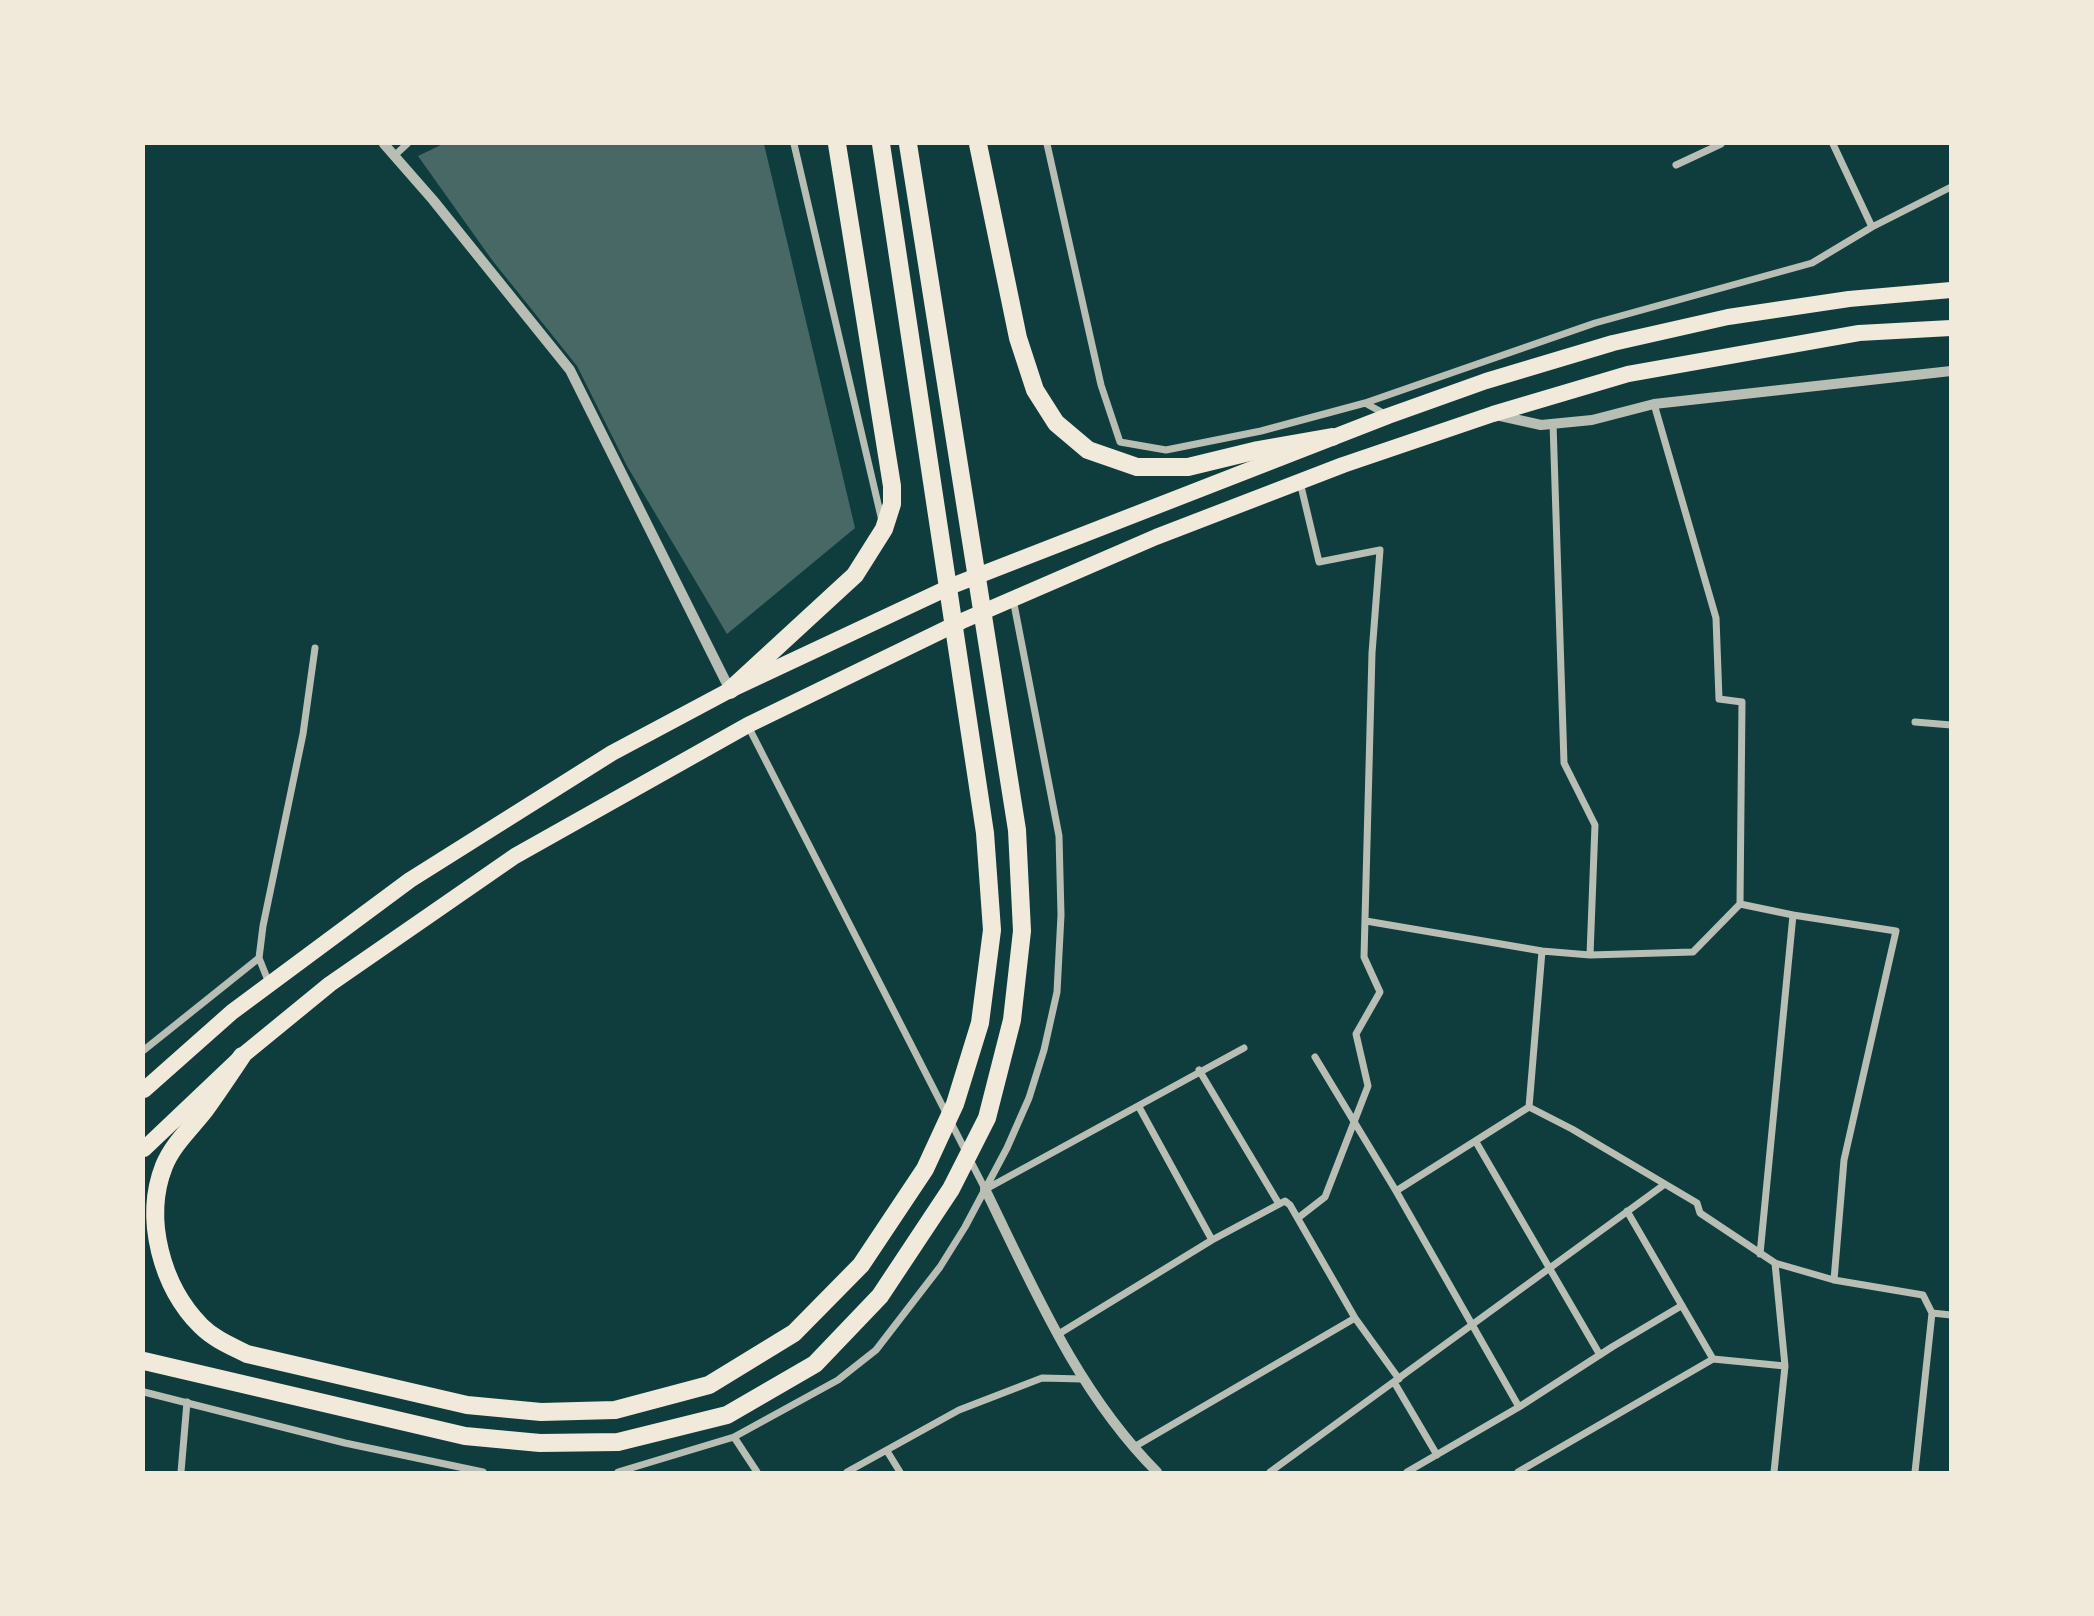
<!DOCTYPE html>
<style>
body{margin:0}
#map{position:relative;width:2094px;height:1616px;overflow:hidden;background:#0f3d3e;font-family:Signika,sans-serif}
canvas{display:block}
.frame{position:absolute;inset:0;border:145px solid #f1e9da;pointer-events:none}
</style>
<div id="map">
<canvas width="2094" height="1616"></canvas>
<div class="frame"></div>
</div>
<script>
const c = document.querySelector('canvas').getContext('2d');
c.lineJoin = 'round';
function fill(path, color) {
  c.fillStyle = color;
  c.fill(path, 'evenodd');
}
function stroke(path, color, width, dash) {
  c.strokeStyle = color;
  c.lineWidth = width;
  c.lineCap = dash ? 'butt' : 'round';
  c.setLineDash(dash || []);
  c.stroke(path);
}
const building = new Path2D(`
 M443 144H764L855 528 727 634 627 466 577 366 492 260 418 156Z`);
const minor = new Path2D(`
 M794 144 882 521
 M1047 144 1101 385 1120 442 1166 450 1261 431 1365 403 1385 414
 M1833 144 1872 227
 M394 156 407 144
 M1676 165 1721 144
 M1365 403 1595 323 1812 263 1872 227 1951 187
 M1654 404 1716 618 1719 699 1742 702 1740 904 1793 915 1760 1254
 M1915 722 1951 725
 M748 726 985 1189
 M1793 915 1896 931 1844 1160 1834 1280
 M1366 921 1542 951 1529 1107 1572 1129 1697 1203 1700 1213 1775 1263 1785 1366 1774 1472
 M1542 951 1590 955 1595 825 1564 763 1553 423
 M1590 955 1693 952 1740 904
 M269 983 259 958 263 926 303 734 315 648
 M144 1050 259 958
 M1315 1057 1396 1191 1519 1407
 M1199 1070 1279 1204
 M1139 1107 1212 1240
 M1476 1142 1600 1355
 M986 1189 1244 1048
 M1396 1191 1529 1107
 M1627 1211 1713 1359 1785 1366
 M1298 1218 1325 1197 1368 1086 1356 1034 1380 992 1364 957 1372 653 1380 550 1319 562 1300 482
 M1775 1263 1834 1280 1923 1295 1932 1313 1915 1472
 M1932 1313 1951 1315
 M1057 1335 1212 1240 1285 1201 1290 1205 1355 1318 1399 1379
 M1394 1382 1437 1455
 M144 1392 345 1443 483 1472
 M734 1437 757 1472
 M1134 1447 1355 1318
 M887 1451 900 1472
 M181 1472 187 1402
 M618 1472 734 1437 838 1380 876 1350 940 1267 965 1227 1007 1148 1029 1098 1044 1050 1057 992 1061 915 1059 836 1013 599
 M847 1472 959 1410 1042 1378 1082 1379
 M1270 1472 1665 1184
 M1407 1472 1519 1407 1612 1347 1681 1306
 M1518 1472 1713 1359`);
const tertiary = new Path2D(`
 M384 144 433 200 570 370 730 690
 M1496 415 1541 425 1592 420 1654 404 1951 371
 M985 1189C1034 1289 1078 1393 1157 1472`);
const trunk = new Path2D(`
 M144 1090 232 1012 410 880 612 753 730 690 954 585 1388 416 1486 381 1613 343 1728 317 1849 299 1951 290
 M144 1149 242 1056 330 984 515 856 748 725 962 621 1156 537 1343 465 1493 414 1628 374 1859 333 1951 328`);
const motorway = new Path2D(`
 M978 144 1018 338 1035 390 1056 423 1088 450 1137 467H1188L1258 450 1332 437
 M730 690 855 575 884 529 892 504V486L837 144
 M242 1056C230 1074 218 1092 205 1110 191 1128 173 1144 164 1166 143 1219 162 1287 201 1326 214 1339 231 1346 247 1354L467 1405 541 1412 615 1410 709 1385 794 1333 861 1265 925 1169 955 1104 980 1023 992 930 985 833 881 144
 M144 1361 465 1436 540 1443 618 1442 727 1415 815 1364 880 1296 951 1189 987 1118 1012 1020 1022 931 1017 830 908 144`);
fill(building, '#486865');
stroke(minor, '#b8beb3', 7);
stroke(tertiary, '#b8beb3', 10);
stroke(trunk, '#f1e9da', 16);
stroke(motorway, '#f1e9da', 18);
</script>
